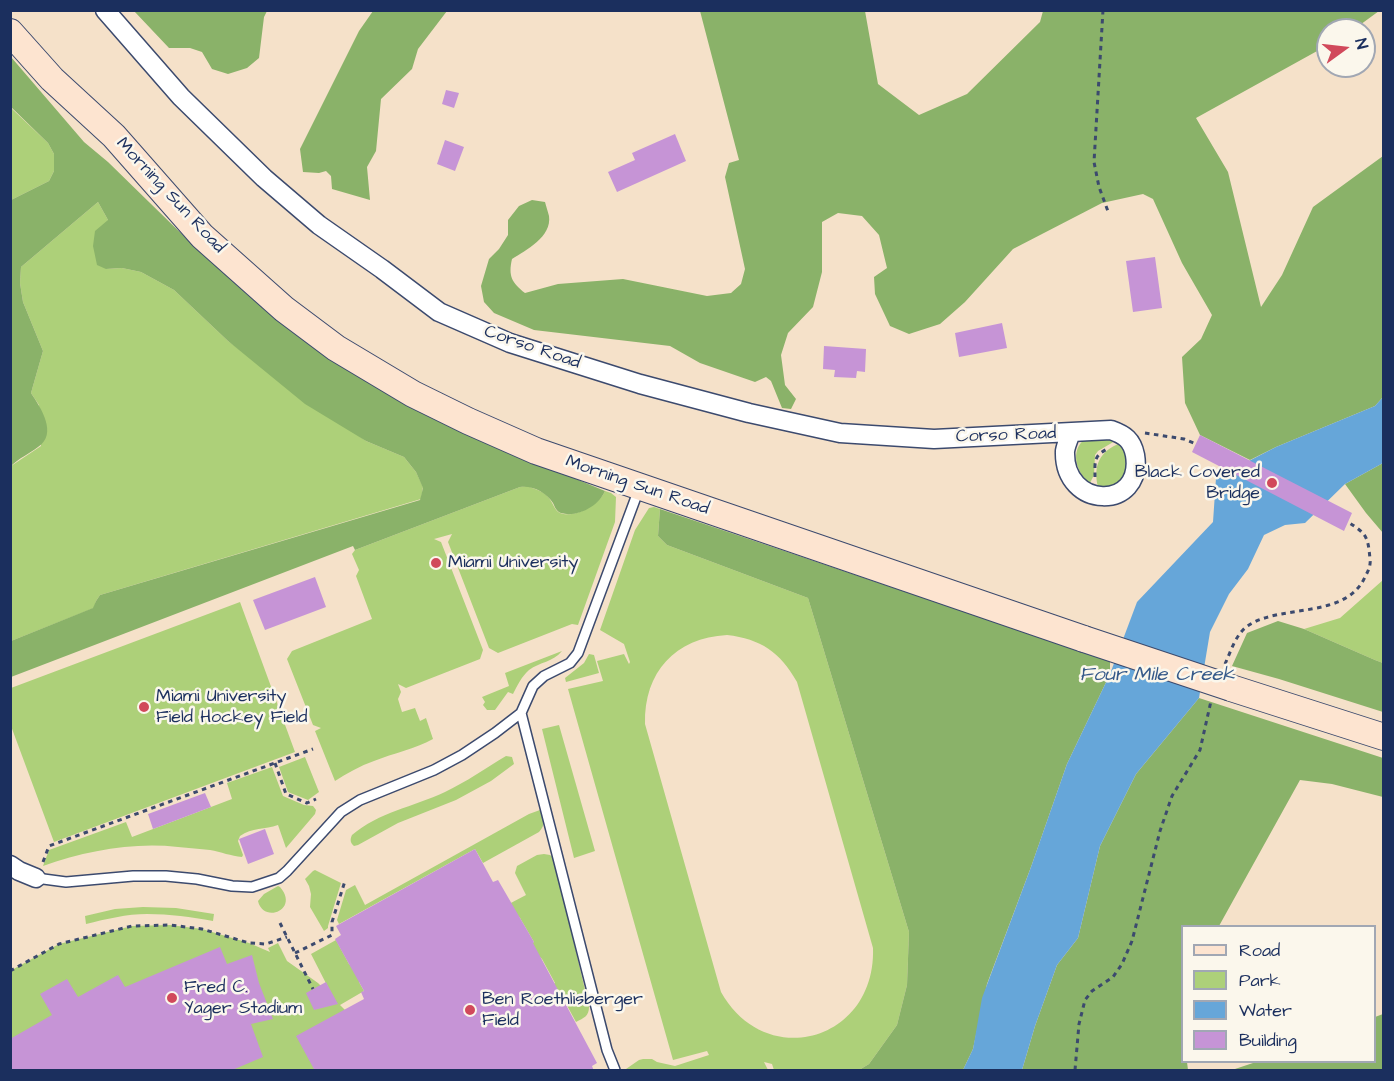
<!DOCTYPE html>
<style>
body{margin:0}
#map{position:relative;width:1394px;height:1081px;overflow:hidden;background:#f5e1c9;font-family:"Architects Daughter",sans-serif}
canvas{display:block}
.frame{position:absolute;inset:0;border:12px solid #1b2f5e;pointer-events:none}
.legend{position:absolute;left:1181px;top:925px;width:195px;height:138px;box-sizing:border-box;background:#fbf7ec;border:2px solid #a1a7b3;margin:0;padding:8px 10px;list-style:none;font-size:18px;color:#1b2f5e}
.legend li{display:flex;align-items:center;gap:12px;height:30px}
.legend b{width:30px;border:2px solid #a1a7b3}
.north{position:absolute;left:1316px;top:18px;width:60px;height:60px;box-sizing:border-box;background:#fbf7ec;border:2px solid #a1a7b3;border-radius:50%;rotate:75deg;font-size:16px;font-weight:700;line-height:24px;text-align:center;color:#1b2f5e}
.north::after{content:'';display:block;margin:auto;width:21px;height:27px;background:#d1495b;clip-path:polygon(50% 0,100% 100%,50% 72%,0 100%)}
</style>
<div id="map">
<canvas width="1394" height="1081"></canvas>
<div class="frame"></div>
<ul class="legend">
<li><b style="height:8px;background:#fde4d0"></b>Road</li>
<li><b style="height:16px;background:#add079"></b>Park</li>
<li><b style="height:16px;background:#66a6d9"></b>Water</li>
<li><b style="height:16px;background:#c694d6"></b>Building</li>
</ul>
<div class="north">N</div>
</div>
<script>
const c = document.querySelector('canvas').getContext('2d');
c.lineJoin = 'round';
function fill(path, color) {
  c.fillStyle = color;
  c.fill(path, 'evenodd');
}
function stroke(path, color, width, dash) {
  c.strokeStyle = color;
  c.lineWidth = width;
  c.lineCap = dash ? 'butt' : 'round';
  c.setLineDash(dash || []);
  c.stroke(path);
}
function label(font, color, halo, rows, align = 'center') {
  c.font = font + ' "Architects Daughter",sans-serif';
  c.lineWidth = 5;
  c.setLineDash([]);
  c.textBaseline = 'middle';
  c.strokeStyle = halo;
  c.fillStyle = color;
  for (const [text, x, y, turn = 0] of rows) {
    c.save();
    c.translate(x, y);
    c.rotate((+turn || 0) * Math.PI / 180);
    c.textAlign = isNaN(turn) ? turn : align;
    if (halo) c.strokeText(text, 0, 0);
    c.fillText(text, 0, 0);
    c.restore();
  }
}
const green = new Path2D(`
 M10 107 48 143 54 154V171L49 181 11 200Z
 M98 202 108 220 106 269 122 268 141 272 174 290 228 341 366 441 404 457 416 472 423 487 421 499 100 595 96 601 94 608 11 641V466L41 446 39 405 31 393 43 351 23 302 20 283 21 267Z
 M1100 435 1115 441 1098 451 1095 455 1094 475 1090 483C1077 474 1069 451 1085 439 1089 437 1096 436 1100 435Z
 M1121 443 1128 453C1125 476 1126 487 1098 487 1093 466 1099 451 1121 443Z
 M527 486C535 489 543 491 548 497 553 502 554 510 560 513 574 519 600 504 605 491L611 493 616 497 615 522 578 625 572 624 498 653 489 648 448 542 452 534 434 539 441 542 483 650 480 659 406 688 398 684 401 692 398 699 402 712 415 708 420 721 426 718 433 739C415 749 394 753 374 761 360 766 347 773 335 781L315 731 321 728 313 725 287 659 292 651 372 619 356 576 359 570 352 554 355 550 520 487Z
 M654 507 660 509 658 536 667 545 808 598 909 932 907 985 897 1025 869 1064 859 1070H774L772 1064 764 1062 768 1070H627L626 1069 639 1060 643 1059H652L657 1062 675 1066 709 1055 707 1051 673 1060 568 689 603 681 597 661 624 654 629 664 630 662 624 644 600 630 635 530 649 508ZM727 635C761 639 780 652 797 682L873 948C876 1041 766 1072 721 992L645 724C644 672 675 638 727 635Z
 M1383 580V663L1375 660 1304 629 1340 618Z
 M240 602 295 752 54 842 11 726V688Z
 M562 651C553 662 540 662 529 670 522 676 517 686 513 694L508 692 495 710H487L483 705 485 702 482 697 509 686 505 673Z
 M589 654 594 655 599 673 566 682 565 678 584 663Z
 M559 725 595 851 574 858 542 729Z
 M506 756 512 757 514 764 491 781 456 800 398 823 358 845 354 846C350 843 350 839 352 835 379 812 413 807 445 792 466 782 486 768 506 756Z
 M305 757 319 792 308 800 288 792 279 767Z
 M272 767 283 796 304 805 313 806 316 810 315 814 286 848 278 825C265 830 252 827 240 836L238 841 243 855 242 857C231 856 221 852 210 850 200 849 189 848 178 847 132 842 86 851 43 866L49 850 126 822 132 837 232 799 227 783Z
 M540 810C544 818 546 825 539 832L483 863 475 849 339 924 337 920 346 890 355 885 365 905 529 814Z
 M544 854 550 855 554 858 589 1007C589 1016 584 1018 576 1022L564 1000 550 986 555 983 542 959 528 945 534 942 520 918 507 905 526 895 515 873 517 866 537 855Z
 M315 870 341 883 328 926V928L324 931 310 907 311 894 309 886 305 879 313 871Z
 M278 886 280 887C300 910 263 924 258 901L264 894Z
 M143 907 176 908 214 914 213 921C191 917 170 914 147 914 127 914 106 919 86 924L85 916 115 909Z
 M170 925 202 929 249 943 270 952 268 948 278 943 287 961 318 983 334 999 311 954 336 940 349 964 364 978 359 982 364 991 340 1005 348 1013 384 1070H11L10 971 59 944 132 926Z`);
const forest = new Path2D(`
 M134 11H267L264 17 259 58 247 68 228 74 212 69 202 52 190 48H169Z
 M373 11H447L418 49 412 69 381 99 376 151 367 167 370 200 332 189 331 176 326 171 319 173 303 172 300 149 359 31Z
 M700 11H865L878 84 919 115 967 94 1040 22 1043 11H1379L1353 30H1328V45L1196 118 1228 172 1261 307 1282 275 1313 207 1383 156V397L1375 406 1276 447 1250 460 1200 435 1185 403 1182 357 1201 339 1212 315 1182 263 1153 199 1143 194 1102 203 1013 249 965 302 940 324 909 334 890 326 875 294 874 277 887 268 879 235 862 216 838 213 822 222V272L813 307 788 333 781 355 785 385 796 399 791 409 782 408 771 381 766 377 755 382 700 363 670 346 534 330 494 313 484 302 481 286 489 259 499 249 508 235V220L519 206 532 200 545 202C546 206 548 212 549 216 552 237 526 250 512 259 508 276 512 283 525 293L558 284 623 279 707 296 731 293 741 284 745 269 725 177 729 163 739 160Z
 M11 57 84 142 108 162 191 243 252 297 298 335 487 442 605 491C599 506 577 518 561 513 556 511 555 507 553 503 546 492 532 485 520 487L355 550 353 546 11 677V641L93 608 96 601 100 595 420 500 423 488 416 472 404 457 366 441 305 404 228 341 174 290 141 272 122 268 106 269 97 265 93 246 95 231 108 220 98 202 21 267 20 283 23 302 43 351 31 393C41 408 58 434 38 447 29 454 19 458 11 466V200L49 181 54 171V154L48 143 11 107Z
 M1383 463V533L1366 513 1345 484Z
 M660 509 1110 661V674L1067 764 1031 867 987 984 973 1049 963 1070H859L869 1064 897 1025 907 985 909 932 808 598 667 545 658 536Z
 M1278 621 1304 629 1375 660 1383 663V712L1279 679 1232 666 1247 633Z
 M1199 698 1383 758V797L1332 784 1300 780 1219 926H1182V1062H1187L1188 1070H1022L1035 1026 1057 965 1078 938 1100 846 1136 774Z
 M1383 1014V1070H1232L1256 1062H1374L1375 1017Z`);
const water = new Path2D(`
 M1383 397V463L1345 484 1305 523 1285 525 1264 535 1248 569 1229 594 1210 632 1199 698 1136 774 1100 846 1078 938 1057 965 1035 1026 1022 1070H963L973 1049 982 998 1031 867 1067 764 1110 674 1137 602 1213 522 1216 478 1276 447 1375 406Z`);
const building = new Path2D(`
 M446 90 459 93 454 108 442 104Z
 M675 134 686 161 617 192 608 172 635 160 632 153Z
 M445 140 464 147 455 171 437 164Z
 M1155 257 1162 308 1133 312 1126 261Z
 M1002 323 1007 348 959 357 955 333Z
 M824 346 866 349 865 372 857 371 856 378 834 377 835 370 823 369Z
 M1200 435 1352 513 1344 531 1192 452Z
 M315 577 326 607 265 630 253 600Z
 M205 793 211 807 153 829 148 814Z
 M265 829 274 854 248 864 239 839Z
 M475 849 493 882 498 880 534 942 533 943 597 1063 592 1066 594 1071H315L296 1036 364 999 361 992 364 991 335 939 341 935 336 926Z
 M220 947 227 964 252 955 259 983 273 1019 251 1024 263 1057 230 1071H10V1039L52 1015 40 994 67 979 78 997 118 975 125 987Z
 M326 982 338 1004 314 1010 306 993Z`);
const path = new Path2D(`
 M1103 10 1094 162 1099 187 1109 214
 M1145 433 1184 439 1196 444
 M1095 477C1095 461 1093 456 1109 448
 M1225 664C1231 651 1236 633 1249 625 1282 604 1346 619 1365 577 1368 571 1371 566 1370 559 1368 537 1367 534 1348 522
 M275 763 286 794 307 803 316 799
 M43 862 49 846 313 749
 M280 923 313 989
 M295 953 332 935V922L345 881
 M10 971 59 944 132 926 170 925 202 929 249 943 266 944 287 937
 M1075 1070 1079 1024 1085 1000 1092 991 1113 977 1122 964 1132 941 1160 831 1172 796 1200 750 1211 701`);
const lane = new Path2D(`
 M521 713 607 1050 615 1070
 M36 878 66 882 133 876H166L197 879 232 886 252 887 279 878 287 871 341 812 360 800 434 770 462 755 495 733 521 713 533 686 544 676 570 663 578 653 639 489`);
const street = new Path2D(`
 M105 10 181 97 264 178 319 225 382 269 439 312 510 343 640 384 749 413 840 433 934 439 1111 430C1125 435 1132 440 1135 455 1144 511 1063 510 1065 451 1066 445 1069 438 1071 433
 M10 865 19 871 36 878`);
const secondary = new Path2D(`
 M10 32 52 79 114 136 202 236 284 309 336 348 413 394 468 421 536 451 1084 639
 M1231 688 1384 737`);
const secondaryBridge = new Path2D(`
 M1084 639 1231 688`);
const markers = [
 [1272,483,6,"#d1495b"],
 [436,563,6,"#d1495b"],
 [144,707,6,"#d1495b"],
 [172,998,6,"#d1495b"],
 [470,1010,6,"#d1495b"]
];
const streetNames = [
 ["Morning Sun Road",170,196,47],
 ["Corso Road",532,348,19],
 ["Corso Road",1006,436,-2],
 ["Morning Sun Road",637,486,19]
];
const poiNames = [
 ["Black Covered",1260,473,"right"],
 ["Bridge",1260,494,"right"],
 ["Miami University",448,563],
 ["Miami University",156,697],
 ["Field Hockey Field",156,718],
 ["Fred C.",184,988],
 ["Yager Stadium",184,1009],
 ["Ben Roethlisberger",482,1000],
 ["Field",482,1021]
];
const waterNames = [
 ["Four Mile Creek",1157,676]
];
fill(green, '#add079');
fill(forest, '#8ab269');
fill(water, '#66a6d9');
fill(building, '#c694d6');
stroke(lane, '#3c4a6e', 12);
stroke(street, '#3c4a6e', 21);
stroke(secondary, '#3c4a6e', 28);
stroke(path, '#3c4a6e', 3, [4.5, 4.5]);
stroke(lane, '#fff', 9);
stroke(street, '#fff', 18);
stroke(secondary, '#fde4d0', 26);
stroke(secondaryBridge, '#3c4a6e', 28, []);
stroke(secondaryBridge, '#fde4d0', 26);
for (const [x, y, r, color] of markers) {
  const dot = new Path2D();
  dot.arc(x, y, r, 0, 2 * Math.PI);
  c.fillStyle = color;
  c.fill(dot);
  stroke(dot, '#fbf7ec', 2);
}
label('18px', '#1b2f5e', '#fbf7ec', streetNames);
label('18px', '#1b2f5e', '#fbf7ec', poiNames, 'left');
label('italic 20px', '#355989', '#fbf7ec', waterNames);
</script>
